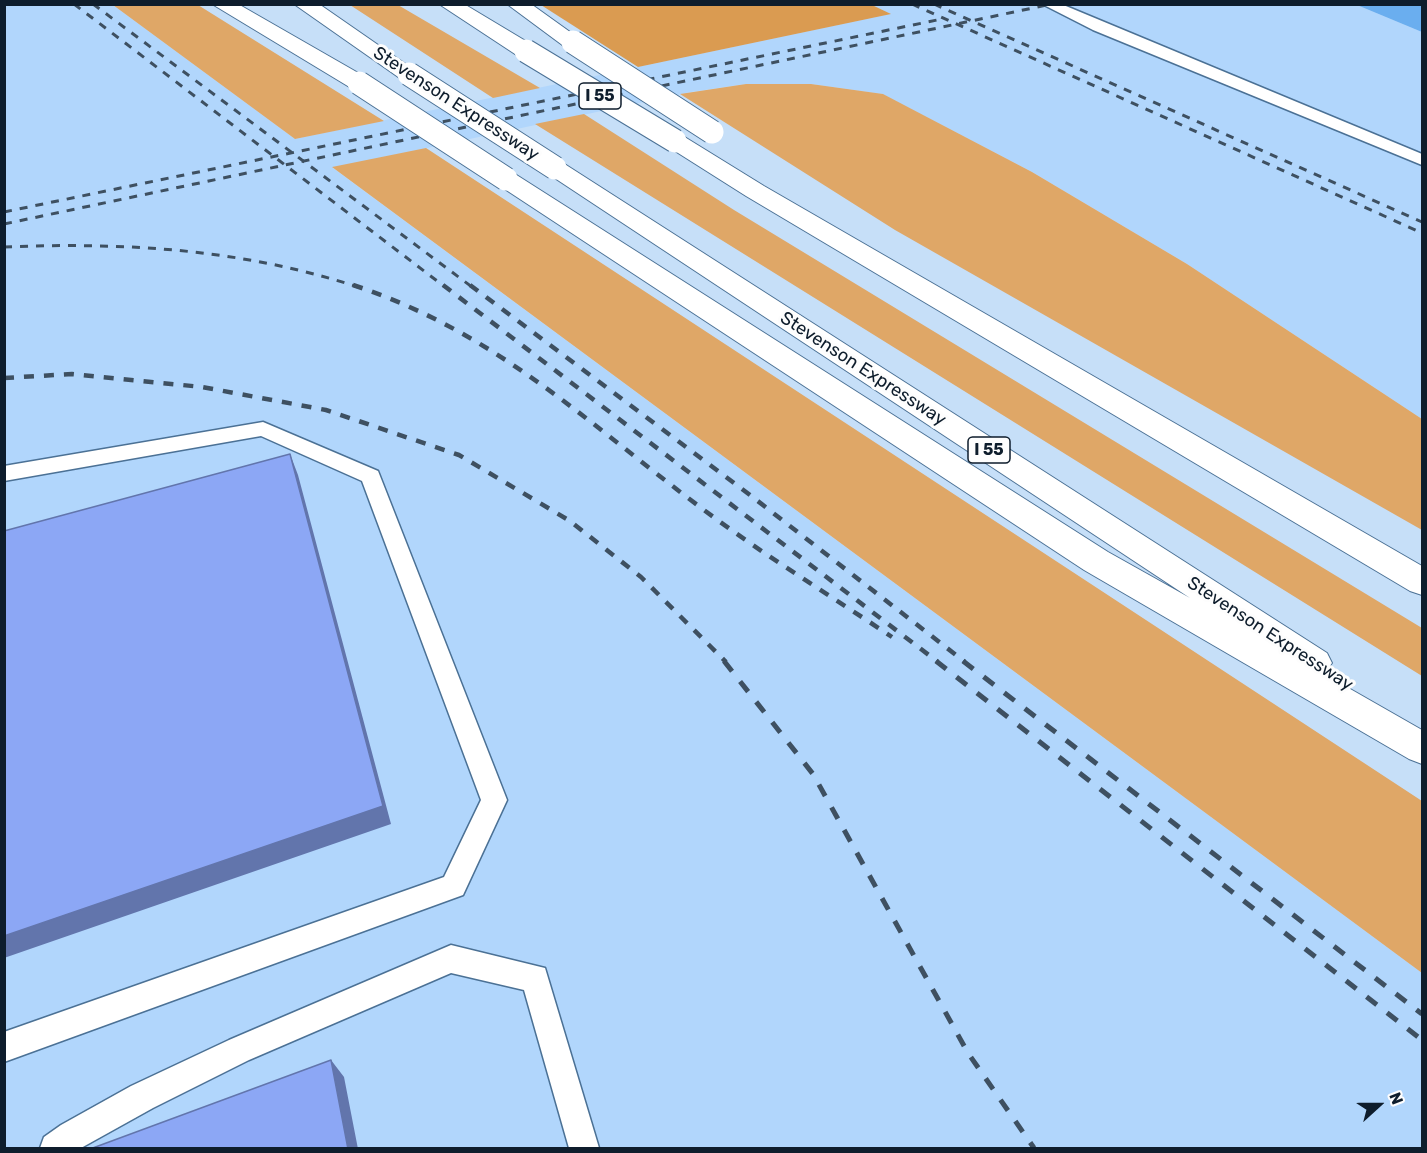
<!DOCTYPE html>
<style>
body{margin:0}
#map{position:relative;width:1427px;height:1153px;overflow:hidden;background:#c6dff8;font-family:Rubik,sans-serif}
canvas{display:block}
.frame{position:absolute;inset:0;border:6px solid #0e1d2c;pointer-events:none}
.north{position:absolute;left:1349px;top:1075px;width:60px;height:60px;-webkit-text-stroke:4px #fdfdfd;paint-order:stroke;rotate:69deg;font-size:16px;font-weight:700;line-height:24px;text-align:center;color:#0e1d2c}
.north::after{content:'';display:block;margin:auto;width:21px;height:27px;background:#0e1d2c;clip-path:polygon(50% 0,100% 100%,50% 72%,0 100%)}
</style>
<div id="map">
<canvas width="1427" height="1153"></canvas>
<div class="frame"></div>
<div class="north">N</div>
</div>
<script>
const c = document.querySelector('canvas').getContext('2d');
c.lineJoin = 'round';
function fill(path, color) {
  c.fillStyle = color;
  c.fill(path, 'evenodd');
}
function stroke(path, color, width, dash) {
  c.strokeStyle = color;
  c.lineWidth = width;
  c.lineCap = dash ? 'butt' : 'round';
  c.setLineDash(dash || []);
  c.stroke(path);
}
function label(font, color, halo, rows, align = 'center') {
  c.font = font + ' Rubik,sans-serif';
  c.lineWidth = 6;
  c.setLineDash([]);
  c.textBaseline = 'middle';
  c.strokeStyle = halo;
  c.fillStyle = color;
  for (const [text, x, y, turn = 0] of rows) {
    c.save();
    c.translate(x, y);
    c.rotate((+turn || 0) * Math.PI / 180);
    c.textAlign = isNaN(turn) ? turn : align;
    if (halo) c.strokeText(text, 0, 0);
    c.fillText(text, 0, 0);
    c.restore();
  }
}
const built = new Path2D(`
 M5 5H113L295 139 890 14 872 5H1357L1422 32V419L1187 264 1032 172 882 94 811 84H746L691 92 333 168 1422 973V1148H5Z`);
const green = new Path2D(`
 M113 5H198L384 121 295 139Z
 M350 5H398L540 88 493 98Z
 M746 84H811L883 94 1032 172 1187 264 1422 419V530L895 230 680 94Z
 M584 114 734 210 1422 628V676L535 124Z
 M426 148 1422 801V973L332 167Z`);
const forest = new Path2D(`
 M872 5 891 14 638 67 541 5Z`);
const water = new Path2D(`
 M1357 5H1422V32Z`);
const service = new Path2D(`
 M1042 4H1061L1422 154V165L1093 30Z
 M263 422 378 471 507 800 463 895 4 1062V1032L444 877 481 800 362 481 261 436 4 481V466Z
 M451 945 545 968 599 1148H569L524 990 451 973 249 1060 153 1108 81 1148H40L44 1137 61 1125 131 1086 229 1040Z`);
const motorway = new Path2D(`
 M212 4H238L367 78 370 83 367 88H351Z
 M294 4H319L420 74 417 79H401Z
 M439 4H464L534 46 537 51 534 56H518Z
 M507 4H531L584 42 581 47H565Z
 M675 134 683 136 764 186 1422 566V595L1410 591 746 196 667 146 663 141 667 136Z
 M555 161 563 163 1327 653 1332 663 1324 674 1422 730V764L1409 759 1084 570 497 184 494 179 497 174 506 172 515 174 1108 552 1190 598 547 173 543 168 547 163Z`);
const railFar2 = new Path2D(`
 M74 4 445 287
 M93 4 472 287
 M912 4 1422 233
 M934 4 1422 222
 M4 212 942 19
 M4 224 1052 4
 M4 247C125 242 242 249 358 287`);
const railFar1 = new Path2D(`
 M353 285C495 332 584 420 700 507 762 554 828 594 892 637
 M443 285 938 662
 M470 285 750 495 965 662
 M4 378 72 374 202 387 326 410 459 455 570 521 641 577 726 662`);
const rail = new Path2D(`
 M724 661 813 774 968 1053 1034 1148
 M936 661 1422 1040
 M963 661 1422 1014`);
const motorwayBridge = new Path2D(`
 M573 42 712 132
 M526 51 675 141
 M409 74 555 168
 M359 83 506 179`);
const shadedWall = new Path2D(`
 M290 454 298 475 391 824 4 958V936Z
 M331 1060 344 1077 358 1149H348Z`);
const building = new Path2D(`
 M290 454 383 806 4 936V531Z
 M331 1060 348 1149H90Z`);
const shields = [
 [600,96,42],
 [989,450,42]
];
const shieldNames = [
 ["I 55",600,96],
 ["I 55",989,450]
];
const streetNames = [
 ["Stevenson Expressway",456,104,33],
 ["Stevenson Expressway",863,369,33],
 ["Stevenson Expressway",1270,634,33]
];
fill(built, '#b1d6fc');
fill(green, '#dfa767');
fill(forest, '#da9b51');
fill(water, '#6aaeef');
stroke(service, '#4b7195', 3);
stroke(motorway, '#4b7195', 2);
fill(service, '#fff');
fill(motorway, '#fff');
stroke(railFar2, '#3e5061', 3, [8, 8]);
stroke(railFar1, '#3e5061', 4.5, [10, 10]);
stroke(rail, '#3e5061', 5, [13, 13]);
stroke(motorwayBridge, '#4b7195', 25, []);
stroke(motorwayBridge, '#fff', 23);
fill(shadedWall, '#6275ac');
fill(building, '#8ca7f5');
stroke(building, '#6275ac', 1.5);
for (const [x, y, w] of shields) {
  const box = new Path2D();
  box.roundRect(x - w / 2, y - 13, w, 26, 4.5);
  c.fillStyle = '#fdfdfd';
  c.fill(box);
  stroke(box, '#0e1d2c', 1.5);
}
label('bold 16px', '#0e1d2c', null, shieldNames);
label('18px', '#0e1d2c', '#fdfdfd', streetNames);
</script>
